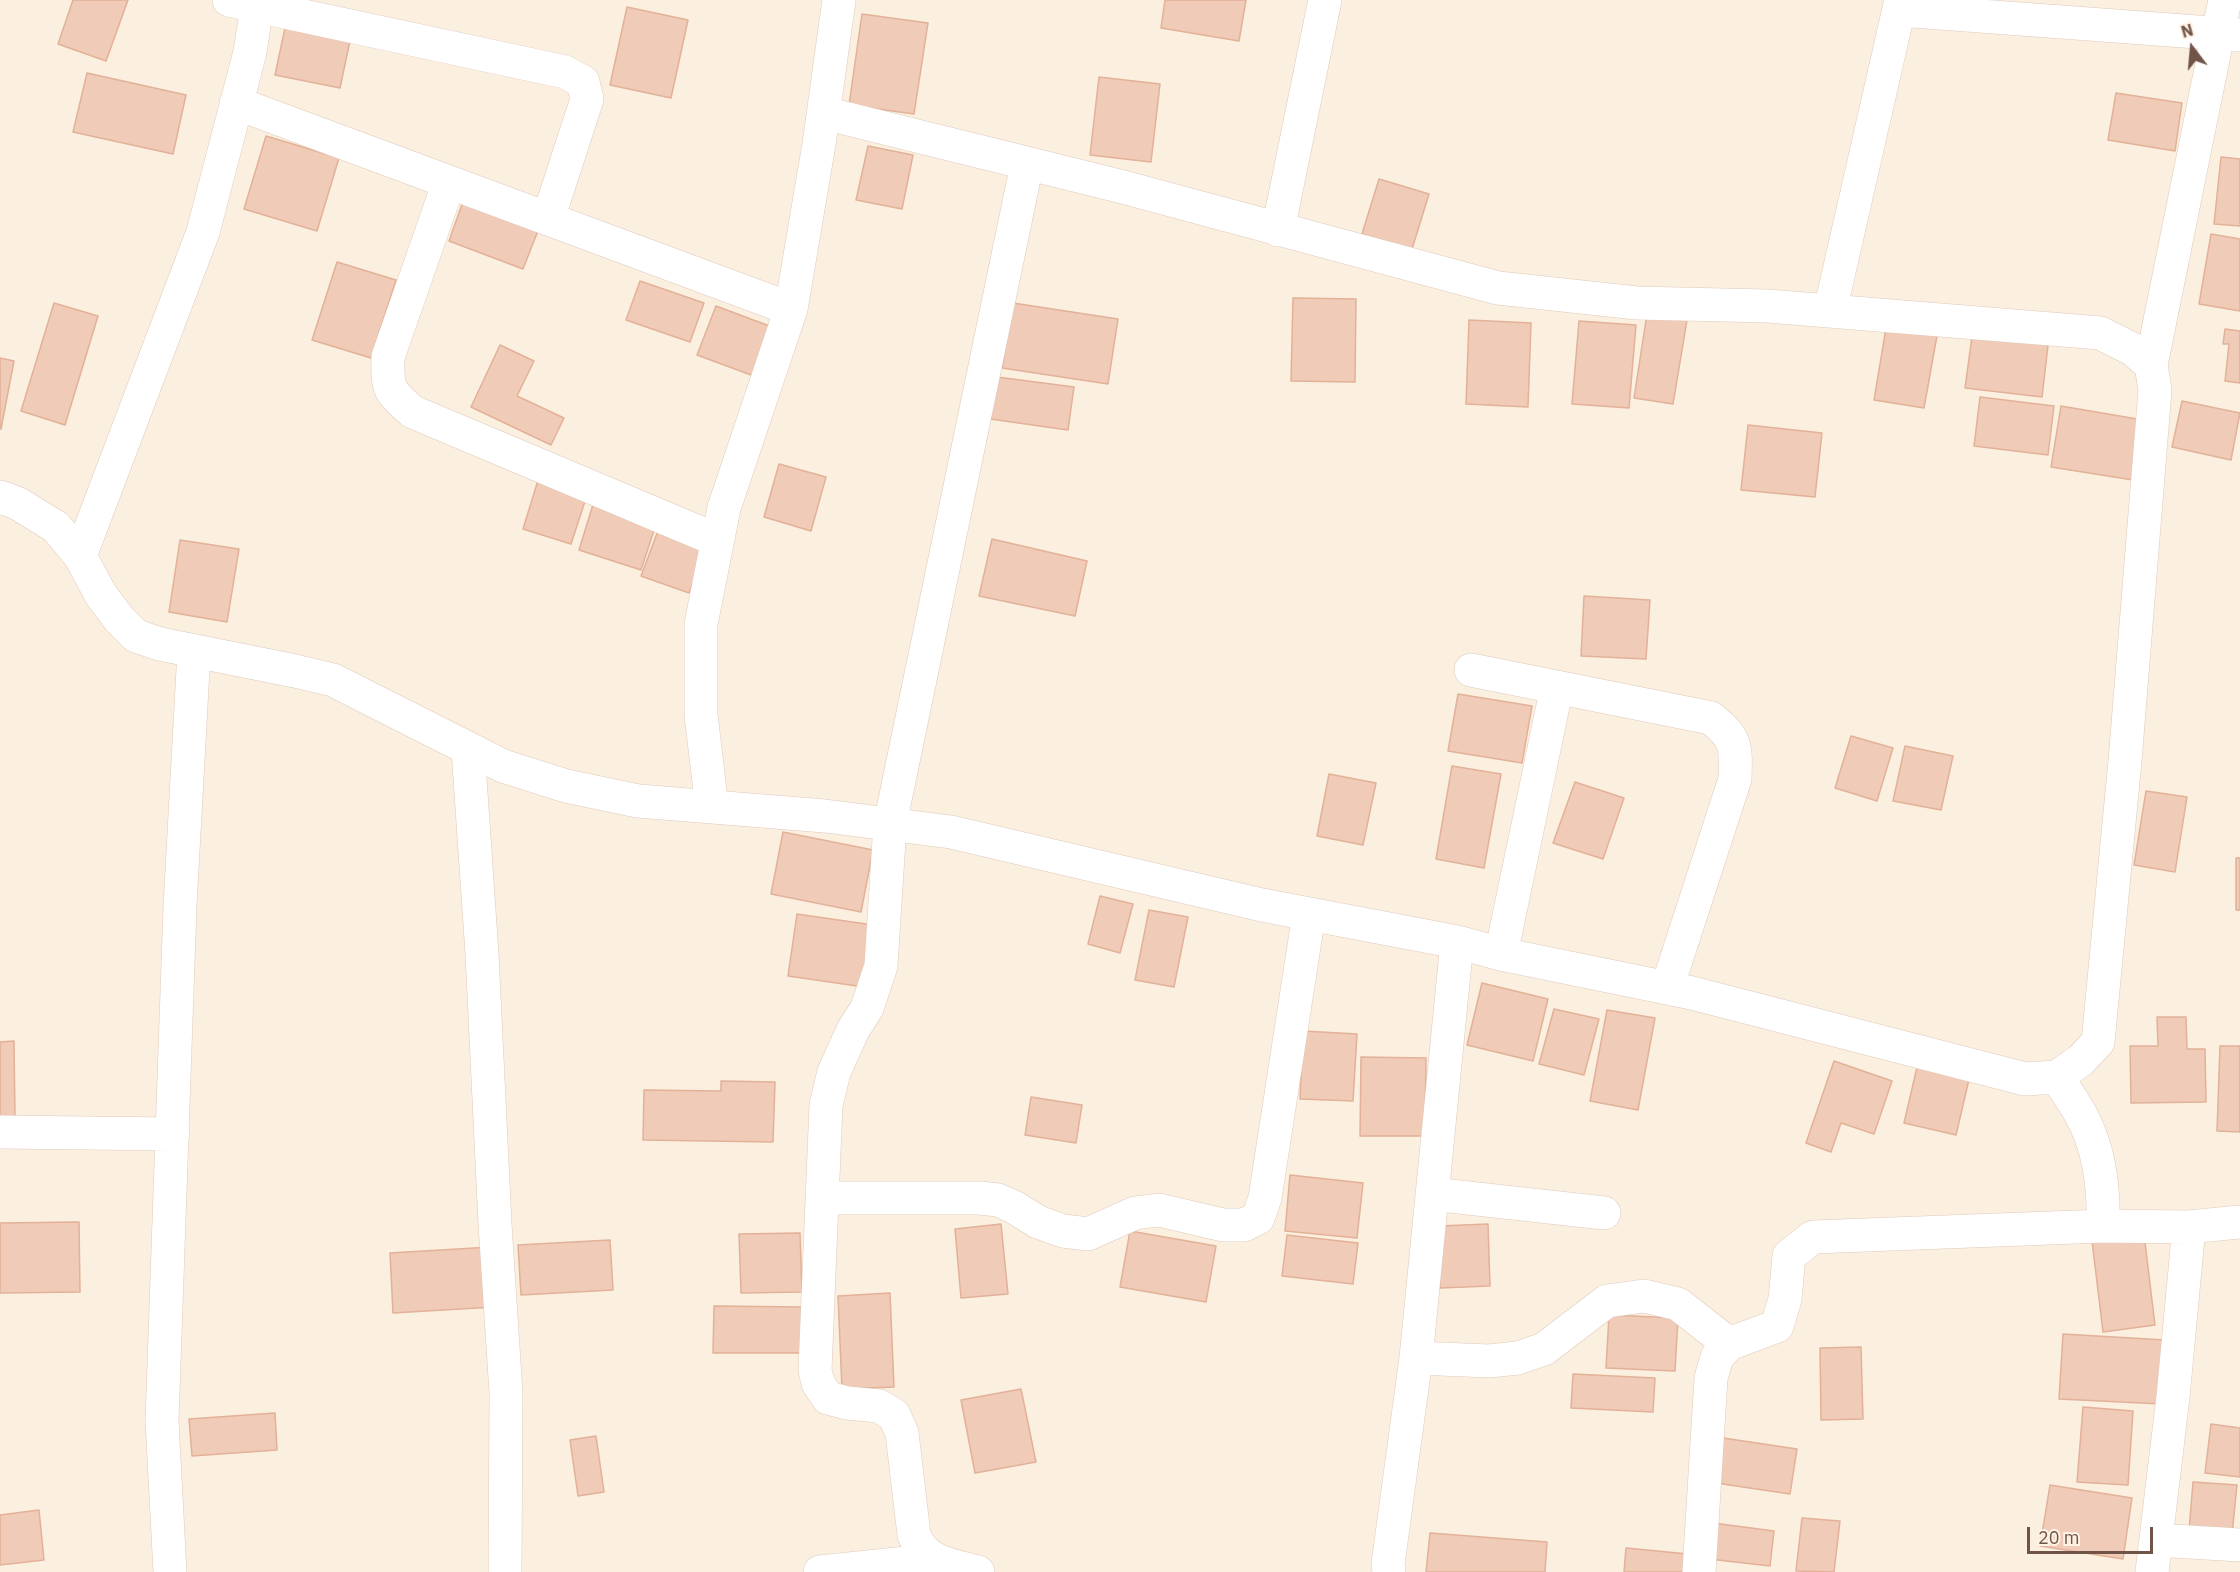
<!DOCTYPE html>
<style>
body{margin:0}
#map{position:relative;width:2240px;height:1572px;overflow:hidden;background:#fbefdf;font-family:"IBM Plex Sans",sans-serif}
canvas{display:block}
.north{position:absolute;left:2162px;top:18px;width:60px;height:60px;-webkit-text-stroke:4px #fff3e5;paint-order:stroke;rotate:344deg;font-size:16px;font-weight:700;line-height:24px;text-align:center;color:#705448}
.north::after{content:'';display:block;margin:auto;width:21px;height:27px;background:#705448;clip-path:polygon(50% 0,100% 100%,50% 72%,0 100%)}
.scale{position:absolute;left:2027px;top:1527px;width:126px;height:27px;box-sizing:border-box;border:3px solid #705448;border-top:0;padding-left:8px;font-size:18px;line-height:21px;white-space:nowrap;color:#705448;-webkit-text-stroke:4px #fff3e5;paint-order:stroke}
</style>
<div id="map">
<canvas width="2240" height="1572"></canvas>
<div class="north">N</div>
<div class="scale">20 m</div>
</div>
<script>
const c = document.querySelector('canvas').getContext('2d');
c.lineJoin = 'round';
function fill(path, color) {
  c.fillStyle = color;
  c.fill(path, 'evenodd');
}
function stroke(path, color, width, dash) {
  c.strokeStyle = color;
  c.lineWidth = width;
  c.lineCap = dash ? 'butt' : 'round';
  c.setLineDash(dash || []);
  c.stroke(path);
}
const building = new Path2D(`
 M73 0H128L106 61 58 44Z
 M1165 0H1246L1239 41 1161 28Z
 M627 7 688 20 671 98 610 85Z
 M862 14 928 23 914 114 849 105Z
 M286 23 351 36 340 88 275 75Z
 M87 73 186 95 173 154 73 132Z
 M1099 77 1160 84 1151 162 1090 155Z
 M2116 93 2182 103 2175 151 2108 140Z
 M266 136 339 158 317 231 244 209Z
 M868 146 913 155 902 209 856 200Z
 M2221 157 2240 159V226L2214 224Z
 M1379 179 1429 194 1412 249 1362 234Z
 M465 196 541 223 523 269 449 241Z
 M2211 234 2240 239V311L2199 304Z
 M337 262 396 280 371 358 312 340Z
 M640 281 704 303 690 342 626 320Z
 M1293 298 1356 299 1355 382 1291 381Z
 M54 303 98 316 65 425 21 411Z
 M1013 303 1118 319 1108 384 1002 368Z
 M716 306 780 330 762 379 697 355Z
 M1647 314 1687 320 1673 404 1634 398Z
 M1469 320 1531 323 1528 407 1466 404Z
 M1579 321 1636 325 1629 408 1572 404Z
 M1887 322 1938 330 1924 408 1874 400Z
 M1973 329 2049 337 2042 397 1965 388Z
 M2225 329 2240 331V383L2225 381 2229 344H2223Z
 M500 345 534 361 517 396 564 418 551 445 471 407Z
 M0 358 14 361 1 429H0Z
 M989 376 1074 387 1068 430 983 418Z
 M1980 397 2054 406 2048 455 1974 446Z
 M2182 401 2240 413 2231 460 2172 447Z
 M2061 406 2143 420 2133 480 2051 467Z
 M1748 425 1822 433 1815 497 1741 490Z
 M779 464 826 477 811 531 764 517Z
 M539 477 588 492 571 544 523 529Z
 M595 498 658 518 641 570 579 550Z
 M659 528 707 545 689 593 641 576Z
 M992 539 1087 561 1075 616 979 596Z
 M180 540 239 549 227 622 169 612Z
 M1584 596 1650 600 1646 659 1581 656Z
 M1458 694 1532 706 1522 763 1448 751Z
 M1851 736 1893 748 1877 801 1835 788Z
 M1905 746 1953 756 1941 810 1893 801Z
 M1452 766 1501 774 1484 868 1436 859Z
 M1329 774 1376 783 1363 845 1317 836Z
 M1575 782 1624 798 1603 859 1553 843Z
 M2146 791 2187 797 2175 872 2134 865Z
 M783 832 873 850 861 912 771 894Z
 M2236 858H2240V910H2236Z
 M1100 896 1133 904 1120 953 1088 944Z
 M1149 910 1188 917 1174 987 1135 980Z
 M797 914 873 925 864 987 788 976Z
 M1482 983 1548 999 1533 1061 1467 1045Z
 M1554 1009 1599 1019 1584 1075 1539 1064Z
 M1607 1010 1655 1018 1638 1110 1590 1101Z
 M2157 1017H2186L2187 1049H2205L2206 1102 2131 1103 2130 1046H2158Z
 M1303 1031 1357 1034 1353 1101 1300 1099Z
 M14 1041 15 1117 0 1118V1042Z
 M2220 1046H2240V1132L2217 1131Z
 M1361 1057 1426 1058 1425 1136H1360Z
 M1834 1061 1892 1081 1874 1134 1841 1123 1831 1152 1806 1143Z
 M1918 1063 1970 1075 1956 1135 1904 1123Z
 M721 1081 775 1082 773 1142 643 1140 644 1090 721 1091Z
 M1031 1097 1082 1105 1076 1143 1025 1135Z
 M1290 1175 1363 1183 1357 1238 1285 1231Z
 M79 1222 80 1292 0 1293V1223Z
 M1001 1224 1008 1294 961 1298 955 1229Z
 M1488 1224 1490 1286 1440 1288 1439 1226Z
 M1130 1231 1216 1246 1206 1302 1120 1287Z
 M800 1233 802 1292 741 1293 739 1234Z
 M2144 1234 2155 1325 2103 1332 2092 1241Z
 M1287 1235 1358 1243 1353 1284 1282 1276Z
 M610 1240 613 1290 521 1295 518 1245Z
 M491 1247 494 1307 393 1313 390 1253Z
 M890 1293 894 1387 842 1389 838 1296Z
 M714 1306 803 1307 802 1353H713Z
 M1609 1315 1678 1318 1675 1371 1606 1368Z
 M2063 1334 2165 1340 2162 1404 2059 1399Z
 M1861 1347 1863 1419 1821 1420 1820 1348Z
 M1573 1374 1655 1378 1653 1412 1571 1408Z
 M1021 1389 1036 1462 975 1473 961 1400Z
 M2083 1407 2133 1411 2128 1485 2077 1482Z
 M275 1413 277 1450 192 1456 189 1419Z
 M2211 1424 2240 1428V1477L2205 1473Z
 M596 1436 604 1492 578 1496 570 1440Z
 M1723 1438 1797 1449 1790 1494 1716 1483Z
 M2193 1482 2237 1485 2232 1535 2189 1531Z
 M2050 1485 2132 1498 2123 1559 2040 1546Z
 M39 1510 44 1560 0 1565V1515Z
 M1802 1518 1840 1521 1834 1572 1796 1571Z
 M1713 1523 1774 1531 1770 1566 1709 1559Z
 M1430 1533 1547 1542 1545 1572H1426Z
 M1626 1548 1688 1554 1686 1572H1624Z`);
const minor = new Path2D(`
 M229 0 565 72 583 82 587 99 548 219
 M1899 10 2238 35
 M236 103 791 309
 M449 182 388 357C387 389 389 392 413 412L717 540
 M1278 230 1325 0
 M1830 311 1901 0
 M2151 365 2225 0
 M0 497 17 503 56 527 80 556 101 595 119 619 136 636 160 644 295 671 333 680 503 766 566 786 638 801 825 816 951 832 1262 905 1457 942 1501 954 1692 993 2025 1079 2057 1077 2081 1060 2098 1042 2125 761 2155 390 2151 365 2132 349 2100 333 1768 306 1637 303 1498 288 1123 187 824 113
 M80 556 203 232 250 52 258 0
 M1471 670 1711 718C1737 739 1736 746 1735 779L1667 988
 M468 749 482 954 495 1224 506 1393 505 1572
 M712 807 701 715V624L724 508 791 309 819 144 839 0
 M1501 954 1557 687
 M2057 1077C2067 1093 2079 1109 2086 1125 2101 1157 2104 1192 2103 1226
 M0 1132 173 1134
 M1432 1194 1604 1213
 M822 1198H980L998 1200 1014 1207 1038 1222 1063 1231 1088 1234 1135 1213 1159 1210 1223 1225H1244L1258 1218 1265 1198 1309 914
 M1416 1358 1489 1361 1518 1358 1544 1349 1607 1301 1644 1296 1678 1304 1729 1344
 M2156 1540 2240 1545
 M170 1572 162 1421 180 906 194 651
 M820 1572 935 1560
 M978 1572C952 1565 925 1563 914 1535L902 1433 894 1415 879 1406 847 1403 828 1398 818 1383 815 1370 826 1105 834 1072 853 1030 867 1008 881 966 890 824 1027 164
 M1389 1572 1388 1564 1416 1358 1457 942
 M1699 1572 1711 1378 1717 1357 1729 1344 1777 1326 1785 1299 1789 1256 1813 1237 2103 1226 2189 1227 2240 1222
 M2152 1572 2173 1397 2189 1227`);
fill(building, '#f0cbb7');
stroke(building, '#e2b198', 1.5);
stroke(minor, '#dfcabc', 34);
stroke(minor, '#fff', 33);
</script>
